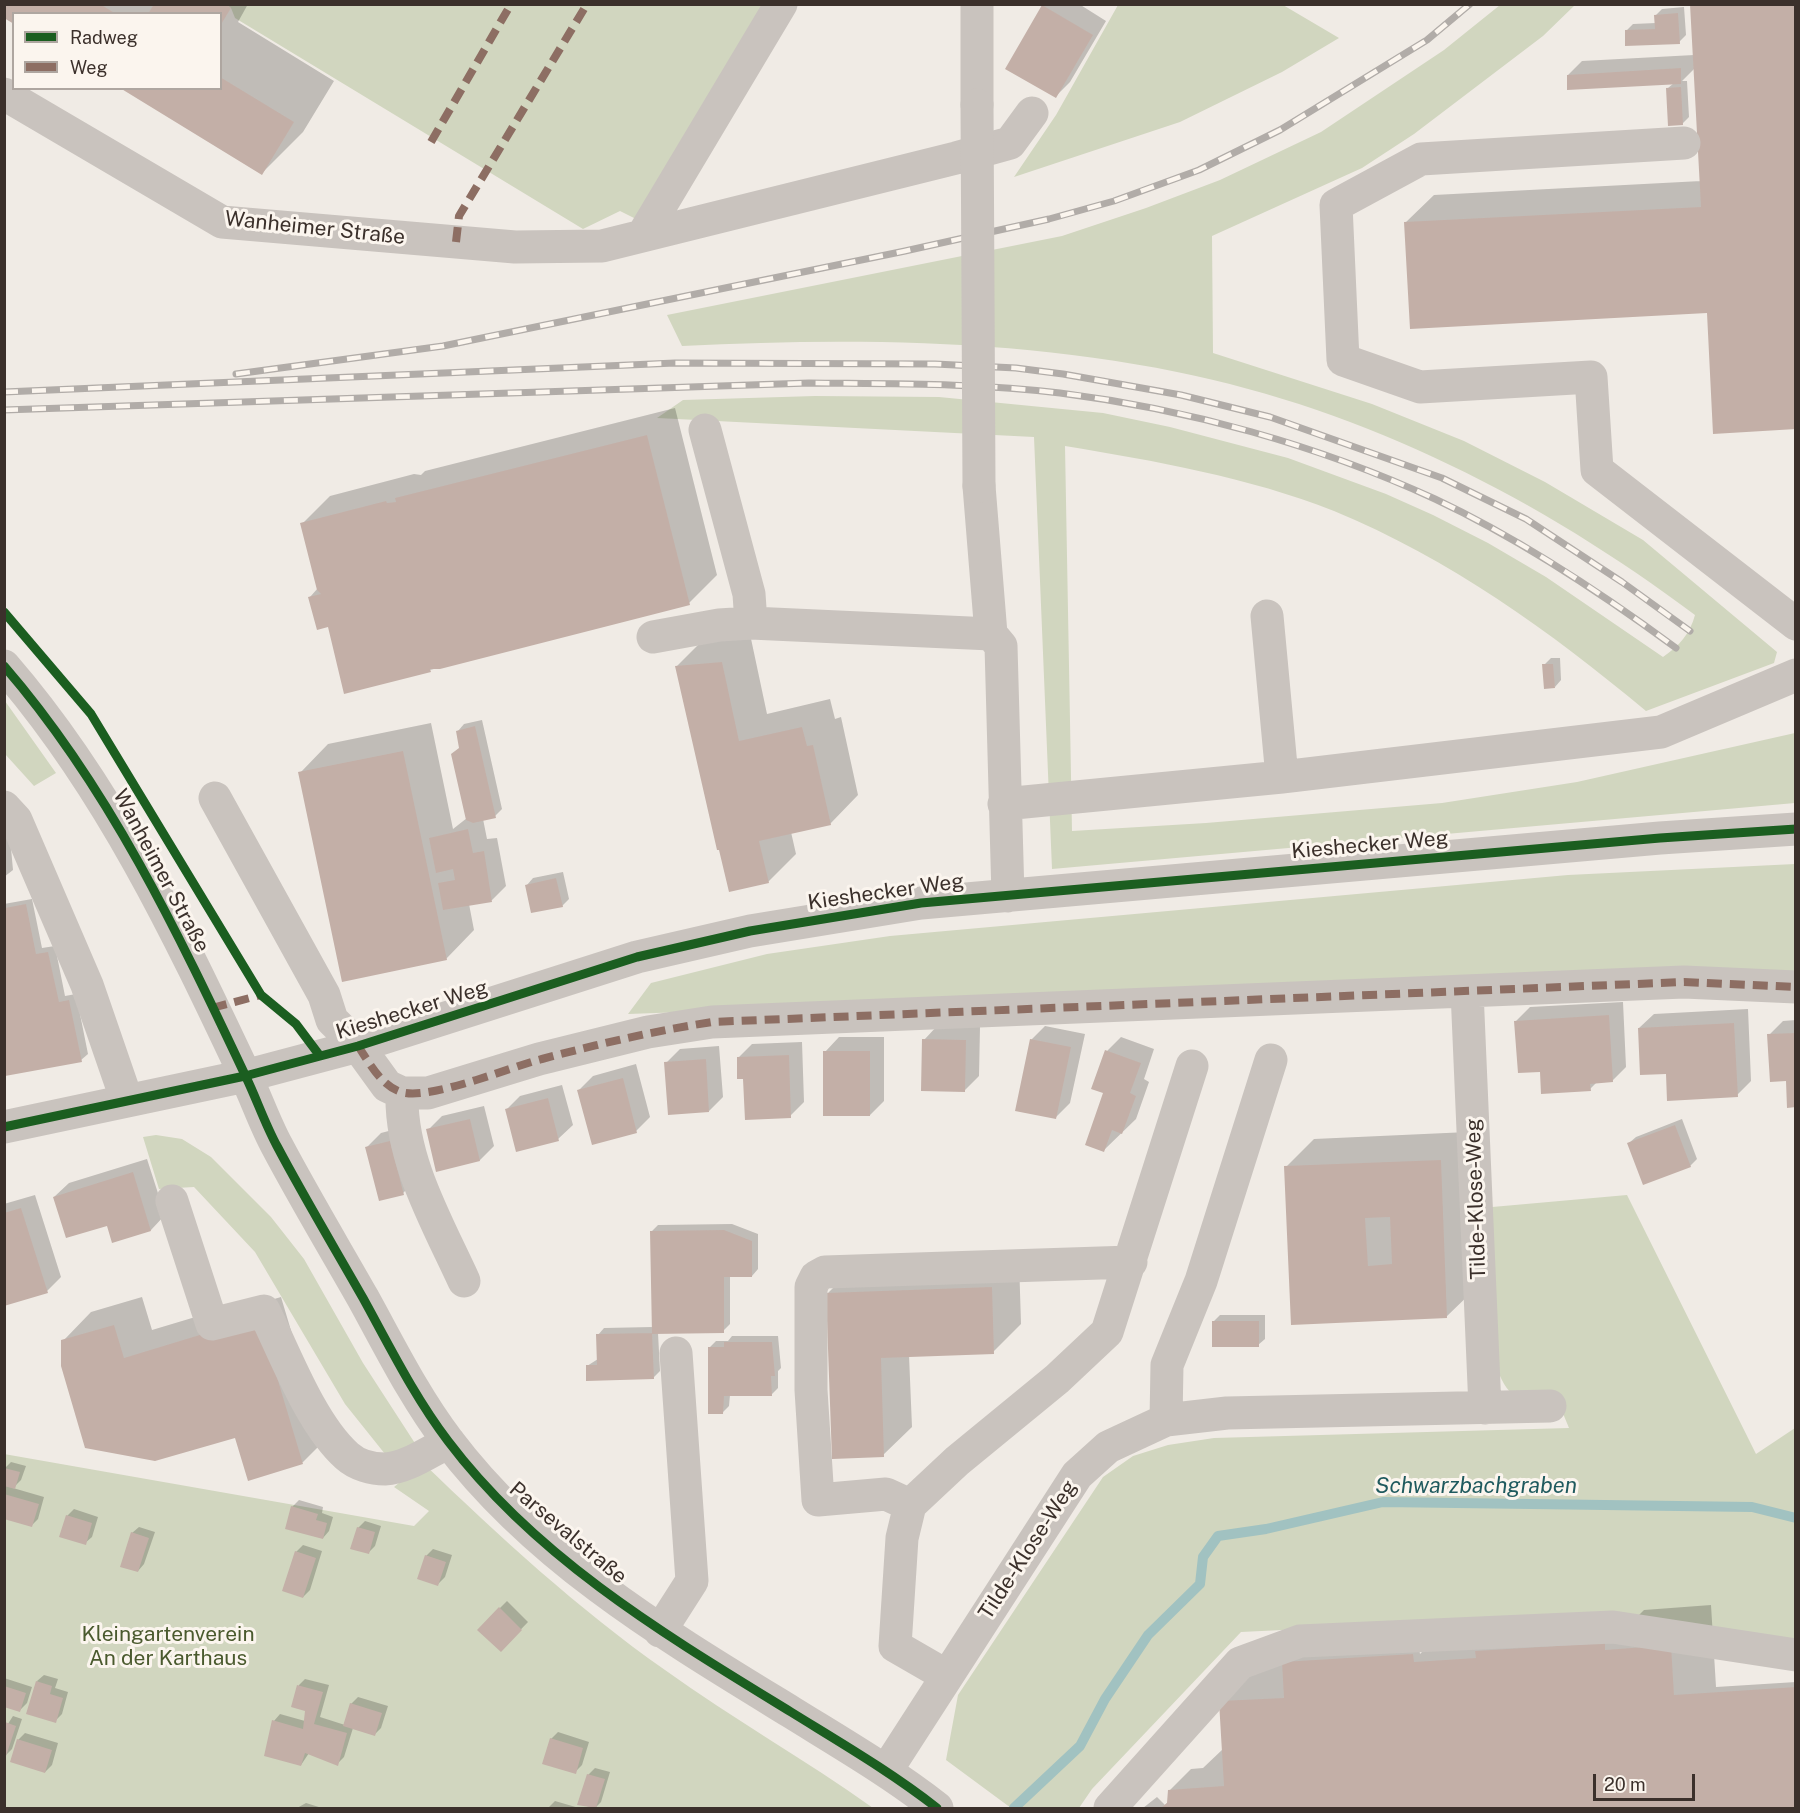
<!DOCTYPE html>
<meta charset="utf-8">
<style>
body{margin:0}
#map{position:relative;width:1800px;height:1813px;overflow:hidden;background:#f0ebe5;font-family:"Public Sans",sans-serif}
canvas{display:block}
.frame{position:absolute;inset:0;border:6px solid #3b302b;pointer-events:none}
.legend{position:absolute;left:12px;top:12px;width:210px;height:78px;box-sizing:border-box;background:#fbf5ee;border:2px solid #aea6a0;margin:0;padding:8px 10px;list-style:none;font-size:18px;color:#3b302b}
.legend li{display:flex;align-items:center;gap:12px;height:30px}
.legend b{width:30px;border:2px solid #aea6a0}
.scale{position:absolute;left:1593px;top:1774px;width:102px;height:27px;box-sizing:border-box;border:3px solid #3b302b;border-top:0;padding-left:8px;font-size:18px;line-height:21px;white-space:nowrap;color:#3b302b;-webkit-text-stroke:4px #fbf5ee;paint-order:stroke}
</style>
<div id="map">
<canvas width="1800" height="1813"></canvas>
<div class="frame"></div>
<ul class="legend">
<li><b style="height:8px;background:#1b5e20"></b>Radweg</li>
<li><b style="height:8px;background:#8d6e63"></b>Weg</li>
</ul>
<div class="scale">20 m</div>
</div>
<script>
const c = document.querySelector('canvas').getContext('2d');
c.lineJoin = 'round';
function fill(path, color) {
  c.fillStyle = color;
  c.fill(path, 'evenodd');
}
function stroke(path, color, width, dash) {
  c.strokeStyle = color;
  c.lineWidth = width;
  c.lineCap = dash ? 'butt' : 'round';
  c.setLineDash(dash || []);
  c.stroke(path);
}
function label(font, color, halo, rows, align = 'center') {
  c.font = font + ' "Public Sans",sans-serif';
  c.lineWidth = 6;
  c.setLineDash([]);
  c.textBaseline = 'middle';
  c.strokeStyle = halo;
  c.fillStyle = color;
  for (const [text, x, y, turn = 0] of rows) {
    c.save();
    c.translate(x, y);
    c.rotate((+turn || 0) * Math.PI / 180);
    c.textAlign = isNaN(turn) ? turn : align;
    if (halo) c.strokeText(text, 0, 0);
    c.fillText(text, 0, 0);
    c.restore();
  }
}
const green = new Path2D(`
 M226 5H769L640 221 620 211 583 229 235 18 231 8Z
 M1118 5H1283L1339 38 1282 72 1180 122 1014 177 1056 115Z
 M1500 5H1575L1543 36 1414 134 1362 168 1212 236 1213 353 1372 404 1464 441 1545 482 1643 540 1777 652 1774 663 1646 711C1550 631 1450 559 1334 511 1248 477 1155 461 1065 446L1072 831 1206 823 1442 803 1577 782 1795 733V803L1052 869 1034 437 657 418 683 400 815 396 939 397 1103 413 1170 427 1288 458 1386 494 1433 515 1488 543 1546 577 1663 657C1679 646 1690 634 1695 615 1542 500 1366 410 1177 372 1014 339 848 338 682 346L667 315 1062 236 1146 208 1220 180 1321 132 1444 50Z
 M5 701 56 773 34 786 5 754Z
 M1795 864V982L1708 975 628 1014 651 983 767 954 890 936 1568 875Z
 M156 1135 182 1139 211 1157 271 1217 304 1259 363 1363 420 1451 393 1464 345 1404 255 1252 194 1187 159 1189 143 1137Z
 M1627 1195 1756 1454 1795 1428V1639L1613 1614 1241 1632 1092 1789 1079 1808H1011L946 1760 958 1695 1103 1477 1133 1456 1168 1445 1214 1438 1569 1428 1557 1399C1545 1398 1526 1400 1515 1395 1482 1379 1483 1244 1481 1208Z
 M4 1454 414 1526 429 1511 394 1487 423 1463C500 1537 578 1609 665 1670 733 1719 806 1760 873 1808H5Z`);
const shadow = new Path2D(`
 M4 4H248L238 22 334 81 303 132 262 173 220 88V14H14Z
 M1046 4H1079L1106 21 1070 82 1056 96 1044 6Z
 M1684 7 1686 35 1679 42 1626 31 1633 24 1656 23 1655 16 1662 9Z
 M1694 55 1708 312 1405 223 1434 195 1701 181 1695 68 1682 81H1687L1689 117 1682 124 1668 88 1674 83 1568 75 1582 61Z
 M675 408 717 575 689 603 430 670 329 625 310 597 318 588 302 524 330 496 414 474 421 475 425 471Z
 M750 634 767 714 830 699 835 719 841 717 858 795 830 824 791 832 796 854 768 882 677 666 705 638Z
 M1551 658H1560L1561 680 1555 687 1544 665Z
 M482 720 502 809 495 816 483 819 487 839 497 838 506 886 492 900 469 904 474 930 446 959 300 773 328 744 431 723 453 829 467 818 458 731 464 724Z
 M4 816H8L13 870 4 877Z
 M563 872 569 899 562 906 527 885 533 878Z
 M32 899 42 948 55 946 65 996 76 994 88 1054 81 1060 4 1075V904Z
 M1623 1002 1626 1067 1612 1081 1597 1082 1590 1089 1541 1070 1516 1021 1530 1007Z
 M1748 1009 1751 1081 1737 1095 1667 1072 1639 1028 1654 1014Z
 M1796 1020V1106L1769 1035 1783 1021Z
 M938 1025 980 1027 979 1076 965 1090 924 1040Z
 M1045 1026 1085 1034 1070 1103 1056 1117 1031 1040Z
 M839 1037H884V1101L870 1115 825 1052Z
 M1121 1037 1154 1049 1144 1079 1149 1082 1136 1119 1104 1150 1107 1051Z
 M802 1042 804 1102 790 1116 745 1077 738 1058 752 1044Z
 M719 1046 723 1097 709 1111 666 1063 680 1049Z
 M636 1064 650 1117 636 1131 579 1090 593 1076Z
 M562 1085 573 1125 558 1139 506 1110 520 1096Z
 M484 1106 494 1146 480 1160 437 1170 428 1130 442 1116Z
 M1682 1119 1697 1159 1690 1166 1629 1143 1636 1137Z
 M404 1127 417 1179 403 1193 367 1147 381 1133Z
 M1468 1132 1475 1289 1446 1317 1292 1323 1286 1167 1314 1139Z
 M147 1159 165 1215 151 1230 113 1242 108 1224 54 1197 69 1183Z
 M35 1195 61 1277 47 1291 4 1305V1204Z
 M732 1224 758 1234V1269L752 1276H730V1324L723 1331 658 1333 660 1371 653 1378 587 1366 598 1359V1335L604 1328 653 1327 651 1232 658 1225Z
 M1019 1260 1021 1324 993 1352 909 1355 912 1427 883 1455 828 1293 856 1265Z
 M142 1297 152 1330 232 1306 233 1311 281 1297 324 1441 303 1462 249 1479 236 1436 63 1341 91 1312Z
 M1220 1315H1265V1339L1258 1345 1213 1322Z
 M732 1336H778L781 1368 778 1371V1388L771 1395H730L729 1406 723 1412 710 1347 716 1341H728Z
 M11 1462 26 1466 21 1480 13 1488 44 1497 38 1519 31 1526 4 1518 5 1468Z
 M299 1500 323 1507 322 1513 333 1517 329 1531 323 1538 292 1507Z
 M74 1509 98 1517 92 1537 85 1543 67 1516Z
 M365 1521 381 1526 375 1546 369 1552 358 1528Z
 M139 1527 155 1532 144 1564 138 1571 132 1533Z
 M303 1545 322 1551 310 1590 303 1597 296 1552Z
 M433 1549 452 1555 445 1577 438 1584 426 1556Z
 M507 1601 528 1622 501 1650 479 1629Z
 M1711 1605 1716 1687 1796 1682V1808H1143L1157 1797 1165 1805 1169 1801 1170 1790 1191 1769 1203 1768 1223 1749 1220 1702 1261 1661 1290 1656 1419 1648 1420 1654 1452 1622 1611 1643 1644 1610Z
 M44 1675 58 1679 55 1688 68 1692 62 1714 55 1721 37 1681Z
 M4 1678 32 1687 27 1703 20 1710 4 1706Z
 M305 1679 329 1685 320 1717 345 1725 351 1704 358 1697 388 1706 381 1728 374 1735 353 1728 344 1757 337 1764 309 1753 301 1765 274 1721 280 1714 305 1721 307 1710 293 1706 299 1685Z
 M13 1716 22 1719 12 1749 5 1756 4 1730Z
 M558 1732 589 1742 582 1765 575 1772 551 1739Z
 M25 1733 58 1743 52 1765 45 1772 18 1740Z
 M595 1768 610 1772 601 1802 595 1808 579 1804 588 1775Z
 M555 1801 579 1808H548Z
 M306 1803 322 1808H297Z`);
const stream = new Path2D(`
 M1014 1808 1080 1746 1105 1699 1148 1635 1200 1584 1203 1557 1218 1536 1266 1529 1383 1502 1752 1507 1796 1518`);
const building = new Path2D(`
 M4 4H100L116 14H14V24L4 18Z
 M154 4H226L231 8 220 26V14H148Z
 M1690 4H1796V429L1713 434 1707 313 1410 329 1404 222 1701 207Z
 M1042 5 1093 35 1056 98 1005 69Z
 M1678 13 1680 44 1625 46V30L1655 29 1654 15Z
 M1681 68V84L1567 90V75Z
 M220 77 294 122 262 175 120 88H220Z
 M1681 87 1683 125 1668 126 1666 88Z
 M647 435 690 605 440 669H430L431 672 344 694 328 627 317 630 308 597 321 594 317 590 300 523 386 501 387 503 396 502 395 498Z
 M722 662 739 741 802 727 807 746 813 745 831 825 759 841 769 883 729 892 719 850H717L675 666Z
 M1542 664H1553L1555 688 1544 689Z
 M475 726 496 818 473 823 466 820 451 754 459 748 456 731Z
 M403 751 447 960 342 982 298 772Z
 M468 829 473 853 484 851 492 902 443 910 438 883 455 880 453 869 436 873 429 838Z
 M556 878 563 907 531 913 525 885Z
 M26 904 36 954 48 952 59 1002 69 1000 82 1062 5 1076V908Z
 M1609 1015 1613 1082 1590 1084 1591 1091 1541 1094 1540 1072 1518 1073 1514 1021Z
 M1734 1023 1738 1097 1667 1101 1666 1074 1640 1075 1638 1028Z
 M1796 1033V1107L1787 1108 1786 1081 1770 1082 1767 1034Z
 M922 1039 966 1040 965 1092 921 1091Z
 M1030 1039 1071 1047 1056 1119 1015 1111Z
 M1105 1050 1141 1063 1130 1093 1136 1096 1122 1134 1112 1130 1104 1152 1085 1145 1103 1093 1091 1089Z
 M823 1051H870V1116H823Z
 M789 1055 791 1118 745 1120 743 1079H737V1057Z
 M706 1059 709 1112 668 1115 664 1062Z
 M623 1078 637 1133 592 1145 577 1090Z
 M548 1098 559 1141 516 1152 505 1109Z
 M470 1119 480 1161 436 1172 426 1129Z
 M1675 1125 1691 1167 1643 1185 1627 1143Z
 M390 1141 404 1195 379 1201 365 1147Z
 M1441 1160 1447 1318 1291 1325 1284 1166ZM1390 1217 1392 1264 1368 1266 1365 1218Z
 M133 1172 151 1231 112 1243 107 1226 66 1238 53 1197Z
 M21 1208 48 1293 4 1306V1213Z
 M724 1230 752 1241V1277H724V1333L652 1334 650 1231Z
 M992 1287 994 1354 881 1358 884 1457 832 1459 826 1293Z
 M259 1317 303 1464 248 1481 235 1438 155 1461 85 1448 61 1366V1340L114 1325 124 1358Z
 M1212 1321H1259V1347H1212Z
 M652 1333 654 1379 586 1381V1365H597L596 1334Z
 M724 1342H772L775 1376H771L772 1396H724L723 1414H708V1347H724Z
 M4 1468 20 1472 15 1489 4 1486Z
 M4 1494 39 1504 32 1527 4 1519Z
 M291 1506 318 1514 316 1520 327 1523 323 1539 285 1529Z
 M66 1515 92 1523 86 1545 59 1537Z
 M357 1527 375 1532 369 1554 350 1549Z
 M131 1532 149 1538 138 1572 120 1567Z
 M295 1551 316 1558 303 1598 282 1591Z
 M425 1555 446 1562 438 1586 417 1579Z
 M499 1607 522 1630 501 1652 477 1630Z
 M1605 1643V1650L1671 1645 1674 1695 1796 1687V1808H1161L1167 1803 1168 1790 1224 1786 1219 1701 1284 1698 1282 1662 1413 1654 1414 1662 1476 1658 1475 1651Z
 M36 1681 52 1686 50 1694 63 1698 56 1723 26 1714Z
 M297 1685 323 1692 314 1724 347 1733 338 1766 305 1753 301 1766 264 1756 272 1720 303 1729 305 1711 291 1707Z
 M4 1686 26 1693 20 1712 4 1707Z
 M350 1703 382 1713 375 1736 343 1726Z
 M5 1722 16 1726 5 1759 4 1725Z
 M550 1738 583 1748 576 1774 542 1764Z
 M17 1739 52 1750 45 1773 10 1762Z
 M587 1774 605 1779 596 1808 577 1805Z`);
const minor = new Path2D(`
 M977 4V105
 M4 94 222 222 515 247 602 246 956 158 1010 143 1032 113
 M1684 143 1421 159 1336 205 1343 360 1420 387 1591 377 1597 470 1796 624
 M643 235 781 4
 M705 430 749 594 751 623
 M979 486 991 634
 M1267 616 1282 777
 M653 637 719 625 751 623 991 634 1001 646 1008 896
 M4 666C109 787 178 933 246 1077 257 1100 265 1124 277 1146 304 1197 334 1247 363 1298 390 1347 414 1396 448 1441 537 1559 667 1636 791 1712 841 1743 891 1772 937 1808
 M215 798 324 995 332 1020 358 1046 387 1086 402 1093H428L539 1059 648 1032 712 1022 1684 982 1796 987
 M1004 804 1282 777 1661 732 1796 675
 M4 807 16 820 87 985 127 1101
 M1467 991 1485 1408
 M402 1093C400 1159 437 1222 464 1281
 M4 1127 245 1076 358 1046 637 957 750 931 921 903 1660 838 1796 829
 M172 1201 212 1324 264 1311C285 1354 311 1424 347 1456 357 1465 372 1469 385 1469 407 1468 430 1451 449 1442
 M1166 1420 1167 1365 1201 1281 1271 1060
 M910 1505 886 1494 818 1500 811 1390V1287L816 1277 825 1272 1131 1262
 M660 1631 692 1581 676 1353
 M947 1676 895 1646 902 1538 910 1505 957 1461 1057 1379 1107 1332 1192 1066
 M886 1771 1077 1475 1108 1447 1166 1420 1227 1413 1550 1406
 M1110 1808 1240 1663 1300 1641 1613 1627 1796 1655`);
const rail = new Path2D(`
 M236 374 443 346 905 251 1049 219 1114 201 1199 170 1280 130 1427 40 1470 4
 M4 392 675 363 935 364 1016 368 1063 374 1181 395 1270 417 1442 478 1526 519 1622 582 1690 631
 M4 410 809 383C892 384 977 383 1060 393 1187 409 1318 445 1435 499 1520 539 1600 592 1676 648`);
const minorBridge = new Path2D(`
 M977 105 979 486`);
const quiet = new Path2D(`
 M431 142 511 4
 M456 242 459 216 587 4
 M212 1008 261 995
 M358 1046C369 1062 381 1086 401 1092 429 1101 510 1067 542 1059 598 1044 654 1031 712 1022L1684 982 1796 987`);
const cycleway = new Path2D(`
 M4 612 91 714 261 995 296 1024 320 1056
 M4 666C109 787 178 933 246 1077 257 1100 265 1124 277 1146 304 1197 334 1247 363 1298 390 1347 414 1396 448 1441 537 1559 667 1636 791 1712 841 1743 891 1772 937 1808
 M4 1127 245 1076 358 1046 637 957 750 931 921 903 1660 838 1796 829`);
const streetNames = [
 ["Wanheimer Straße",315,228,6],
 ["Kieshecker Weg",1370,845,-5],
 ["Wanheimer Straße",161,871,62],
 ["Kieshecker Weg",886,892,-8],
 ["Kieshecker Weg",412,1010,-17],
 ["Tilde-Klose-Weg",1476,1199,-92],
 ["Parsevalstraße",568,1533,40],
 ["Tilde-Klose-Weg",1028,1550,-57]
];
const parkNames = [
 ["Kleingartenverein",168,1635],
 ["An der Karthaus",168,1659]
];
const waterNames = [
 ["Schwarzbachgraben",1476,1486]
];
fill(green, '#d1d6bf');
fill(shadow, '#0003');
stroke(stream, '#a1c2c1', 10);
fill(building, '#c3afa7');
stroke(minor, '#c9c3be', 33);
stroke(rail, '#b1aca8', 7);
stroke(rail, '#fbf5ee', 4.5, [14]);
stroke(minorBridge, '#c9c3be', 33);
stroke(quiet, '#8d6e63', 8, [15, 8]);
stroke(cycleway, '#1b5e20', 9);
label('21px', '#3b302b', '#fbf5ee', streetNames);
label('21px', '#4a5a2e', '#fbf5ee', parkNames);
label('italic 22px', '#1f5a5e', '#fbf5ee', waterNames);
</script>
